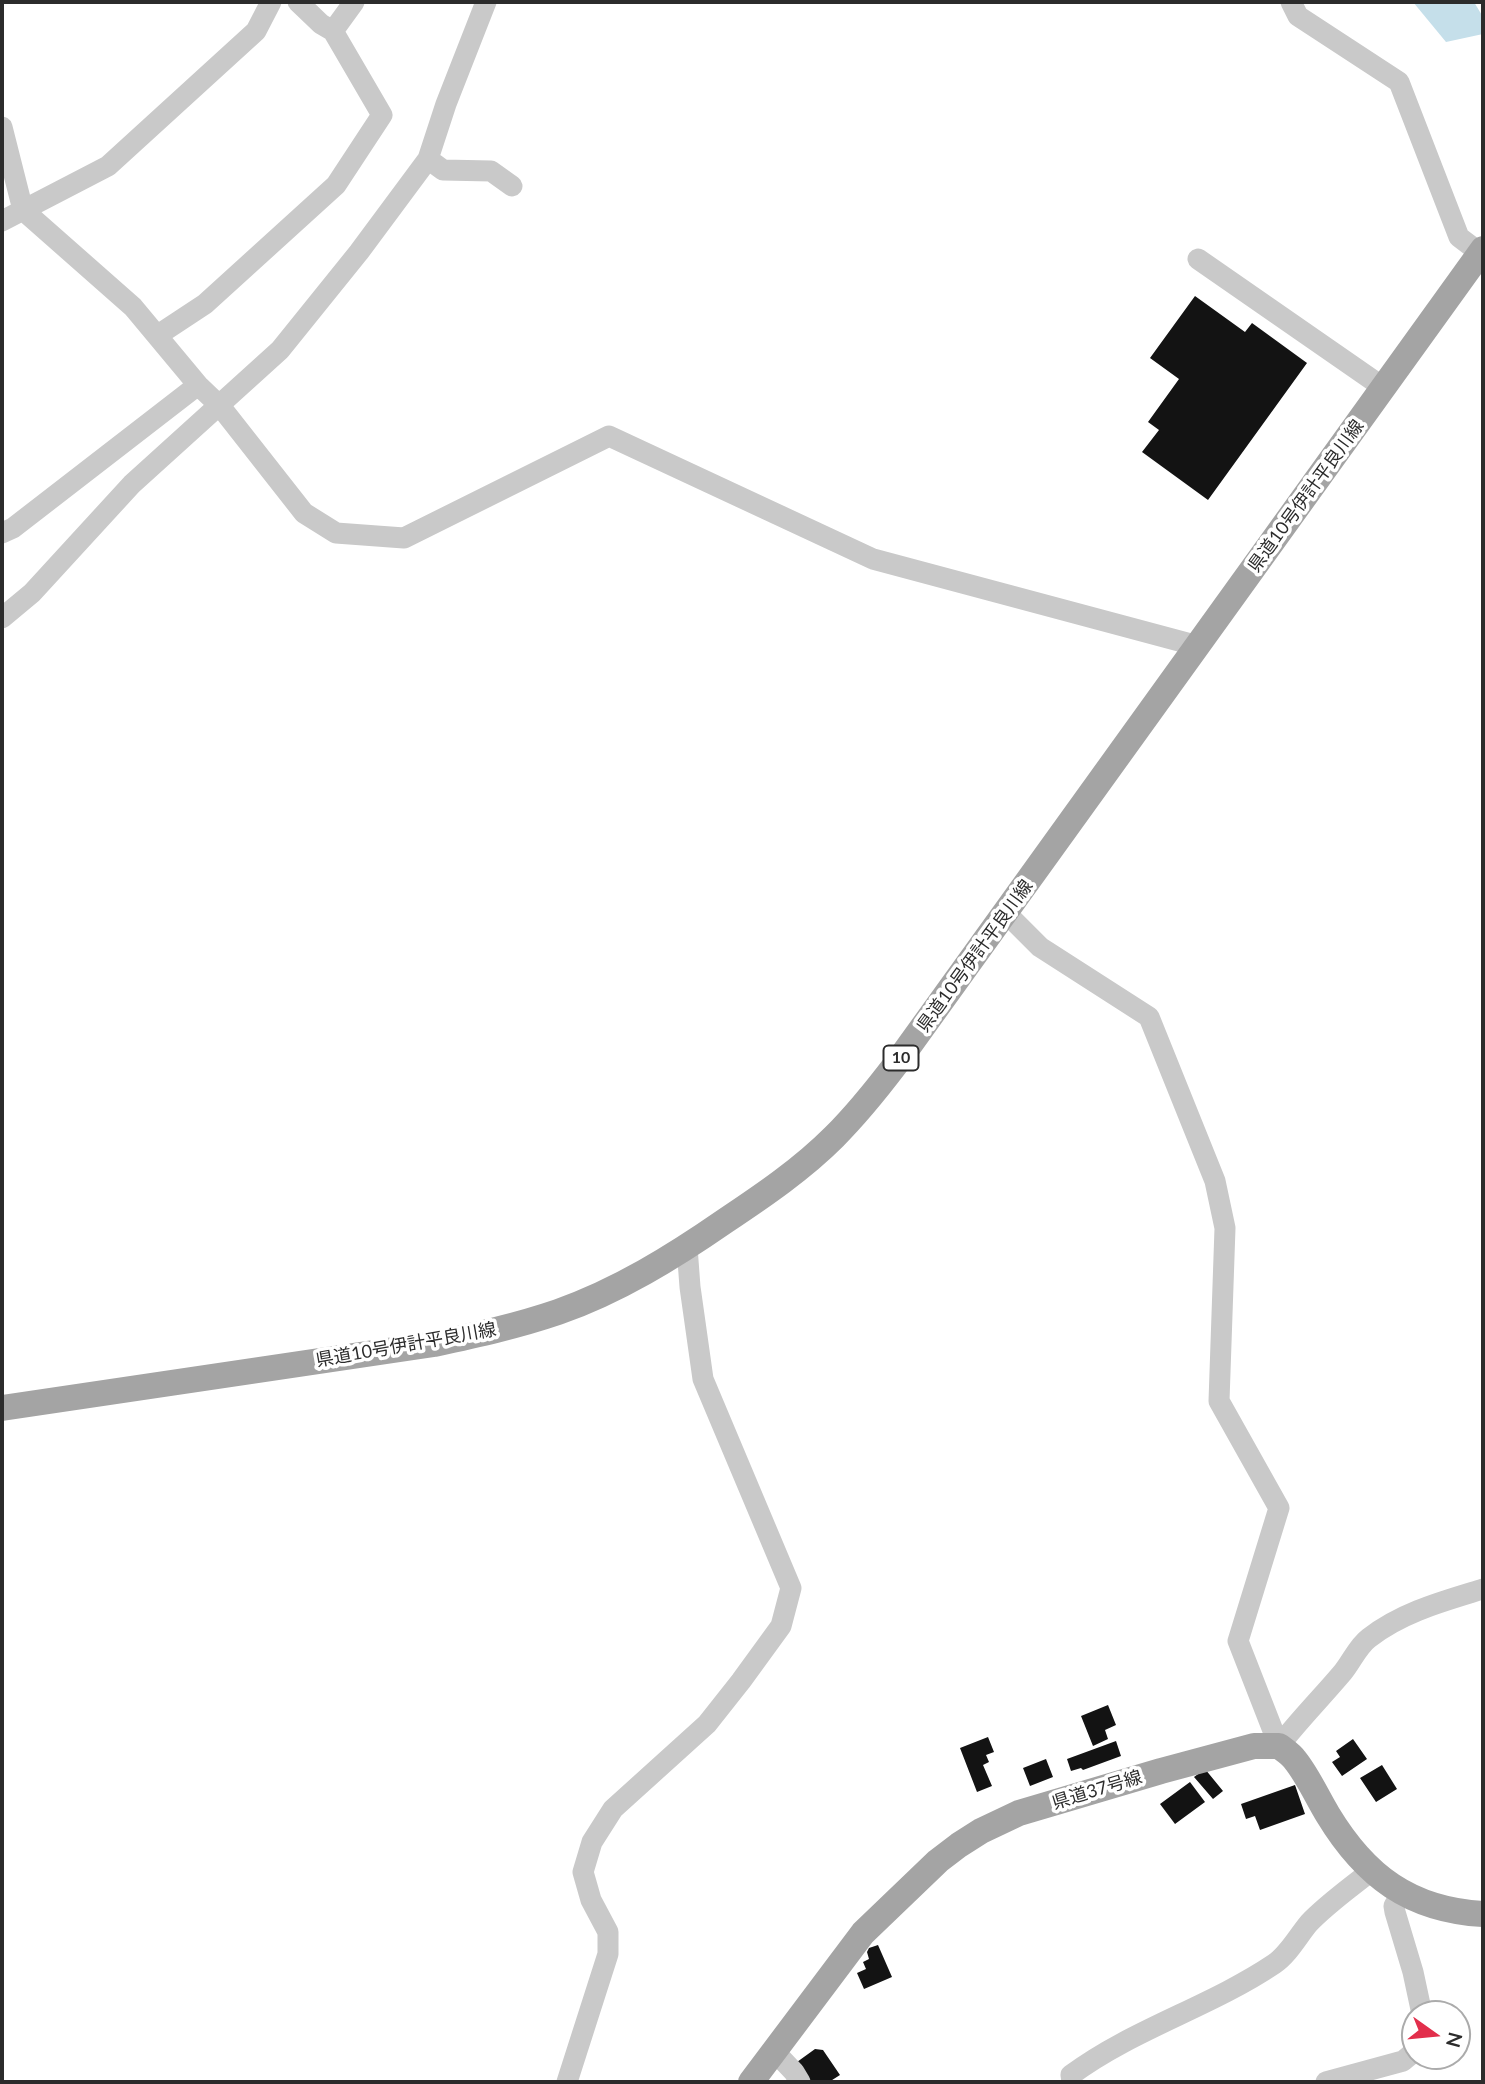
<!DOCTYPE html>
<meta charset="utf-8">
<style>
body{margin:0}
#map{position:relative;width:1485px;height:2084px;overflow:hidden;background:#fff;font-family:Lato,sans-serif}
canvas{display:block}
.frame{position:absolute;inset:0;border:4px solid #2c2c2c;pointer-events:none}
.north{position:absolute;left:1401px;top:2000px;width:70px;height:70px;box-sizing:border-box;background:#fff;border:2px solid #ababab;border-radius:50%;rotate:105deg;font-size:19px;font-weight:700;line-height:28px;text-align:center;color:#2c2c2c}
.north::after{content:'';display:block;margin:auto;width:24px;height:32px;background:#e22f4c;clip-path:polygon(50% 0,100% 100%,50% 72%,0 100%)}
</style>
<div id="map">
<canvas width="1485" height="2084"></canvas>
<div class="frame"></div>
<div class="north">N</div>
</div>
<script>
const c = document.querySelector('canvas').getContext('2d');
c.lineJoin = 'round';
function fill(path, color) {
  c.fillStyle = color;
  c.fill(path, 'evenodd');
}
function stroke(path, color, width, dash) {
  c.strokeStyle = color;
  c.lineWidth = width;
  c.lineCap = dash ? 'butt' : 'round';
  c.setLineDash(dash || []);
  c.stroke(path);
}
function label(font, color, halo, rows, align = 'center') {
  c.font = font + ' Lato,"Noto Sans JP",sans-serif';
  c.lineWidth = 7;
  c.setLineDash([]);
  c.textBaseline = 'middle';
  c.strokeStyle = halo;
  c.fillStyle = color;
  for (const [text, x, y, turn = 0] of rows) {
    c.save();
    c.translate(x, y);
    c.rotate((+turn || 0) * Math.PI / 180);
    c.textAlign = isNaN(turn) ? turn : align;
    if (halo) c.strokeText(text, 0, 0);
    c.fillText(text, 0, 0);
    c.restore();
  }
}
const water = new Path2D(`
 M1413 2H1474L1483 17V34L1446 42Z`);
const building = new Path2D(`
 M1195 296 1245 332 1252 323 1307 363 1208 500 1142 452 1159 430 1148 422 1179 379 1150 358Z
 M1108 1705 1116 1725 1105 1730 1108 1739 1093 1746 1081 1716Z
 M988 1737 994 1752 986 1755 989 1762 983 1765 992 1786 977 1792 960 1748Z
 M1353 1739 1367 1759 1342 1776 1332 1762 1340 1757 1336 1751Z
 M1116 1741 1121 1756 1083 1770 1081 1768 1071 1771 1067 1759Z
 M1046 1759 1053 1777 1030 1786 1023 1768Z
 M1382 1765 1397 1789 1376 1802 1360 1778Z
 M1205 1769 1223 1791 1213 1799 1194 1777Z
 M1190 1782 1205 1802 1175 1824 1160 1804Z
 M1295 1785 1305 1814 1260 1830 1255 1816 1246 1819 1241 1804Z
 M878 1945 892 1977 864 1989 857 1973 866 1969 863 1962 869 1959 867 1952 869 1948Z
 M815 2049 823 2050 840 2075 829 2082H805L797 2062Z`);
const minor = new Path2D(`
 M1291 2 1298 16 1399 82 1459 237 1480 253
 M333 31 354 2
 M2 127 23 210 133 307 198 385 220 406 304 513 336 533 404 538 609 436 873 559 1198 646
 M428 159 443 170 491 171 512 186
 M2 221 108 166 256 31 271 2
 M1198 259 1384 388
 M158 335 205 304 336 185 382 115 333 31 321 24 298 2
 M2 533 13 528 198 385
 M2 618 32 593 132 484 280 350 359 252 428 159 446 104 486 2
 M1006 913 1040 947 1149 1017 1215 1181 1225 1228 1219 1401 1279 1508 1238 1641 1279 1746
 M1279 1746C1299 1720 1322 1697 1343 1672 1352 1661 1358 1646 1369 1638 1402 1612 1444 1601 1483 1589
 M1402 1892 1394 1906 1395 1912 1413 1972 1422 2014
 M775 2052 794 2072 800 2082
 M567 2082 608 1954V1932L591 1900 583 1872 592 1842 613 1809 707 1724 741 1681 781 1626 791 1588 703 1379 690 1287 687 1247
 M1072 2082 1071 2075C1133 2029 1210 2007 1274 1964 1288 1955 1298 1936 1309 1923 1327 1904 1350 1888 1371 1871
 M1326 2082 1403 2061 1415 2051`);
const major = new Path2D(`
 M2 1408 434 1344C476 1335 517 1326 558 1312 618 1291 673 1257 725 1221 764 1195 802 1169 834 1137 857 1114 877 1089 896 1064L1483 249
 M751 2082 863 1933 938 1861 959 1845 981 1831 1019 1813 1161 1771 1254 1746H1279C1284 1750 1291 1754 1295 1760 1308 1776 1317 1797 1328 1815 1365 1876 1410 1910 1483 1914`);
const shields = [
 [901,1058,35]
];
const shieldNames = [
 ["10",901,1058]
];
const streetNames = [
 ["県道10号伊計平良川線",1306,496,-54],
 ["県道10号伊計平良川線",975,956,-54],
 ["県道10号伊計平良川線",406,1345,-10],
 ["県道37号線",1097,1790,-17]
];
fill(water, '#c5dfea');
fill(building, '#131313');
stroke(minor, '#c9c9c9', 21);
stroke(major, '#a4a4a4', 26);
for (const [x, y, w] of shields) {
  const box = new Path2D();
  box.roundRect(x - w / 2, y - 12.5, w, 25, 5);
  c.fillStyle = '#fff';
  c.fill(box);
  stroke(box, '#2c2c2c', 2);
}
label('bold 16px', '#2c2c2c', null, shieldNames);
label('18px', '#2c2c2c', '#fff', streetNames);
</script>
